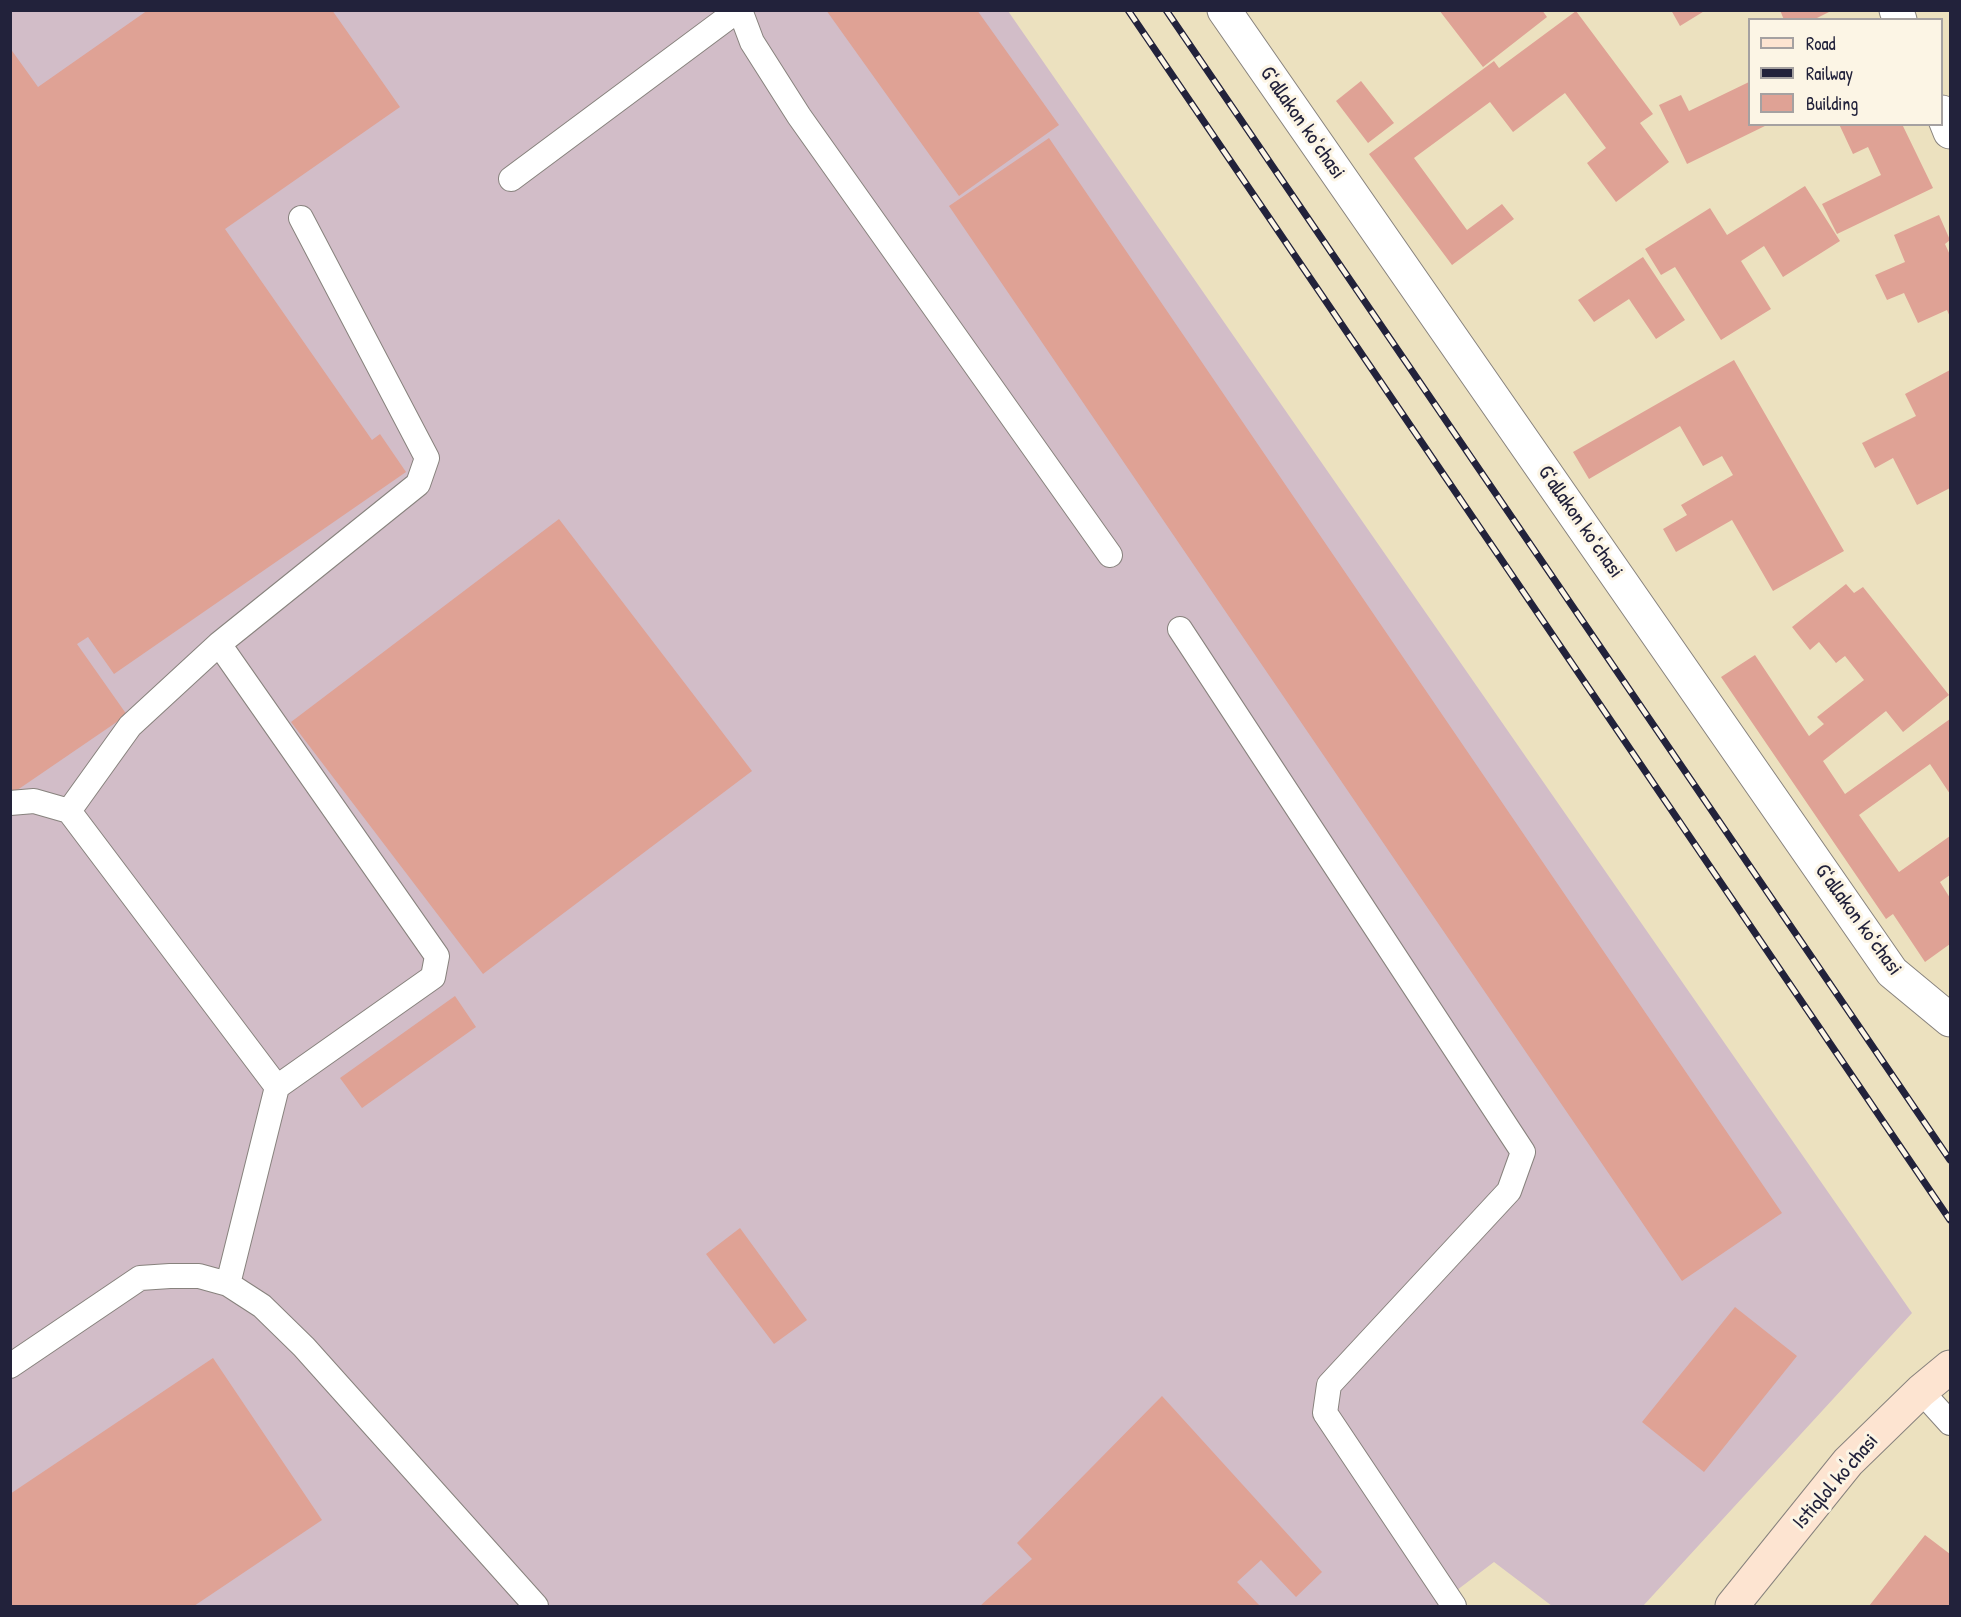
<!DOCTYPE html>
<meta charset="utf-8">
<style>
body{margin:0}
#map{position:relative;width:1961px;height:1617px;overflow:hidden;background:#ece1bf;font-family:"Patrick Hand",sans-serif}
canvas{display:block}
.frame{position:absolute;inset:0;border:12px solid #22223b;pointer-events:none}
.legend{position:absolute;left:1748px;top:18px;width:195px;height:108px;box-sizing:border-box;background:#fcf5e5;border:2px solid #a5a1a1;margin:0;padding:8px 10px;list-style:none;font-size:18px;color:#22223b}
.legend li{display:flex;align-items:center;gap:12px;height:30px}
.legend b{width:30px;border:2px solid #a5a1a1}
</style>
<div id="map">
<canvas width="1961" height="1617"></canvas>
<div class="frame"></div>
<ul class="legend">
<li><b style="height:8px;background:#fde4d1"></b>Road</li>
<li><b style="height:8px;background:#22223b"></b>Railway</li>
<li><b style="height:16px;background:#dfa295"></b>Building</li>
</ul>
</div>
<script>
const c = document.querySelector('canvas').getContext('2d');
c.lineJoin = 'round';
function fill(path, color) {
  c.fillStyle = color;
  c.fill(path, 'evenodd');
}
function stroke(path, color, width, dash) {
  c.strokeStyle = color;
  c.lineWidth = width;
  c.lineCap = dash ? 'butt' : 'round';
  c.setLineDash(dash || []);
  c.stroke(path);
}
function label(font, color, halo, rows, align = 'center') {
  c.font = font + ' "Patrick Hand",sans-serif';
  c.lineWidth = 6;
  c.setLineDash([]);
  c.textBaseline = 'middle';
  c.strokeStyle = halo;
  c.fillStyle = color;
  for (const [text, x, y, turn = 0] of rows) {
    c.save();
    c.translate(x, y);
    c.rotate((+turn || 0) * Math.PI / 180);
    c.textAlign = isNaN(turn) ? turn : align;
    if (halo) c.strokeText(text, 0, 0);
    c.fillText(text, 0, 0);
    c.restore();
  }
}
const industrial = new Path2D(`
 M11 11H1008L1912 1313 1643 1606H1552L1494 1562 1436 1606H11Z`);
const building = new Path2D(`
 M148 10H332L400 107 225 229 372 440 380 434 406 472 114 674 88 637 77 644 127 715 10 795V48L38 87Z
 M826 10H977L1059 125 959 196Z
 M1439 10H1542L1547 17 1483 67Z
 M1671 10H1706L1680 26Z
 M1780 10H1833L1813 20H1784Z
 M1576 11 1653 114 1640 123 1669 162 1616 202 1587 163 1606 148 1565 93 1513 132 1490 102 1414 158 1467 230 1502 204 1514 219 1452 265 1369 154 1494 61 1499 68Z
 M1361 81 1394 123 1368 143 1336 101Z
 M1749 82V124H1769L1687 164 1659 105 1681 95 1689 111Z
 M1839 124H1902L1933 188 1837 234 1822 204 1881 175 1868 147 1853 154Z
 M1049 138 1782 1213 1682 1281 949 206Z
 M1805 186 1840 241 1783 277 1764 246 1741 261 1771 309 1721 340 1675 267 1661 275 1645 249 1710 208 1727 235Z
 M1939 215 1950 240 1945 244 1950 255V317L1947 310 1918 323 1904 293 1887 300 1875 275 1905 262 1894 235Z
 M1643 257 1685 320 1656 339 1629 299 1594 322 1578 300Z
 M1734 360 1844 551 1773 591 1732 520 1676 552 1663 529 1687 515 1681 505 1733 475 1722 456 1703 466 1680 426 1589 479 1573 452Z
 M1950 370V488L1917 505 1893 458 1875 468 1862 443 1916 416 1905 394Z
 M559 519 752 771 483 974 291 722Z
 M1846 584 1854 593 1863 587 1949 695 1903 732 1886 711 1823 761 1845 794 1950 719V794L1930 764 1859 815 1899 872 1950 836V875L1940 882 1950 898V944L1925 962 1893 914 1886 919 1721 677 1755 655 1809 736 1824 724 1817 717 1864 680 1845 656 1836 663 1819 642 1810 650 1792 627Z
 M455 996 476 1027 362 1108 340 1078Z
 M740 1228 807 1320 774 1344 706 1254Z
 M1735 1307 1797 1356 1704 1472 1642 1422Z
 M213 1358 322 1520 194 1606H10V1494Z
 M1162 1396 1322 1572 1296 1597 1261 1560 1237 1582 1260 1606H980L1032 1559 1017 1543Z
 M1925 1535 1950 1554V1606H1869Z`);
const lane = new Path2D(`
 M740 10 752 42 799 116 1110 555
 M511 179 738 10
 M1180 629 1523 1152 1509 1191 1329 1385 1325 1413 1454 1606
 M10 803 34 801 69 811 277 1087 228 1284
 M69 811 130 726 219 644
 M277 1087 433 977 437 956 219 644 418 484 427 458 301 218
 M10 1366 140 1278 170 1276H199L228 1284 262 1306 304 1347 536 1606
 M1921 1391 1950 1423`);
const street = new Path2D(`
 M1224 10 1892 972 1950 1020
 M1896 10 1900 20
 M1942 112 1950 132`);
const secondary = new Path2D(`
 M1732 1606 1848 1462 1921 1391 1950 1367`);
const rail = new Path2D(`
 M1128 10 1950 1220
 M1166 10 1950 1160`);
const streetNames = [
 ["Gʻallakon koʻchasi",1302,123,55],
 ["Gʻallakon koʻchasi",1580,522,55],
 ["Gʻallakon koʻchasi",1858,920,54],
 ["Istiqlol ko'chasi",1836,1482,-49]
];
fill(industrial, '#d2bdc8');
fill(building, '#dfa295');
stroke(lane, '#87827d', 26);
stroke(street, '#87827d', 35);
stroke(secondary, '#87827d', 35);
stroke(lane, '#fff', 24);
stroke(street, '#fff', 33);
stroke(secondary, '#fde4d1', 33);
stroke(rail, '#22223b', 7);
stroke(rail, '#fcf5e5', 4.5, [14]);
label('21px', '#22223b', '#fcf5e5', streetNames);
</script>
